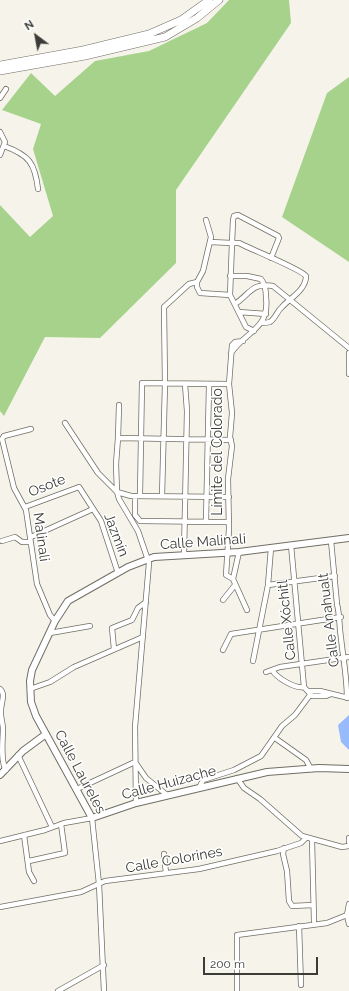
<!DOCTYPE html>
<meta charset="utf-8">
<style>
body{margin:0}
#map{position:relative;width:349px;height:991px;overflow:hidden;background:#f6f4ea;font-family:Raleway,sans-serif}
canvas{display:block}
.north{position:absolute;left:16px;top:16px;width:40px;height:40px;-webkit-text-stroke:3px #fff;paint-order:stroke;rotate:328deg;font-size:11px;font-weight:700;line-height:16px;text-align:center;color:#3b3b37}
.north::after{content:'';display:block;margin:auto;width:14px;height:18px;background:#3b3b37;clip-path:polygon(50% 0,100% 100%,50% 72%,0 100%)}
.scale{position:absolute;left:203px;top:957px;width:115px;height:18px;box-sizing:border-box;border:2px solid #3b3b37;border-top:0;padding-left:5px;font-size:12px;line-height:14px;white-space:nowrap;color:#3b3b37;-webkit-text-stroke:3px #fff;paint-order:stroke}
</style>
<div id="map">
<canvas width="349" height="991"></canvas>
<div class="north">N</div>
<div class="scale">200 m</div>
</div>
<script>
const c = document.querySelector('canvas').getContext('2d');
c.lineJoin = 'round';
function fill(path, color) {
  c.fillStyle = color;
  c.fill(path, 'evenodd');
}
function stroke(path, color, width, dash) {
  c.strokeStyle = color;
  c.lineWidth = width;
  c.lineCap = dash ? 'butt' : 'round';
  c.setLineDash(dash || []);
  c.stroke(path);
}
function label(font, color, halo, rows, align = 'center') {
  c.font = font + ' Raleway,sans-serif';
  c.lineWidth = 3;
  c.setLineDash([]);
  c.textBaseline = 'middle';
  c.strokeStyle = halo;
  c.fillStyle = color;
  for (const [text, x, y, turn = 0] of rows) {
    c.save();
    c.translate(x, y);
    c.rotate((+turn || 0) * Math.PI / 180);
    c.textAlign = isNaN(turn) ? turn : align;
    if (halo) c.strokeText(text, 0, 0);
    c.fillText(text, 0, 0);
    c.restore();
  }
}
const green = new Path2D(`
 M229 0H289L291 23 176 190V263L100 338 45 337 4 416 0 411V205L30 237 53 216 33 149 41 124 2 110 31 73 55 96 95 61 149 51 207 23Z
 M349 77V262L282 217 327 93Z`);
const water = new Path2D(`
 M349 715V750L341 742 338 725Z`);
const street = new Path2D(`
 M0 98 6 89
 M0 132 5 142 0 155
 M4 146C29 155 35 163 38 189
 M206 220 211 237 203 271 197 282V287L200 293 230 295
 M210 242 232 243 230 295 246 327 254 331
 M230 276H247L261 279C265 284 266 290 266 297 270 329 246 331 231 353
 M235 304C250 294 252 282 273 286L349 348
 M239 312 266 314
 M261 323C264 323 267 323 270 322 276 318 277 311 282 307 290 298 306 290 306 276 301 269 250 249 239 243H232L233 220 234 216 238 215 278 236 279 238 271 258
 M349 353V374
 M119 405 118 438 231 440
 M65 423 98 473 117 492 119 499 138 531 149 563 135 727 136 803
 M31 429 4 436 2 439 14 488 26 510 37 584 50 615 55 621
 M118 438 116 464 117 492 131 496 229 497
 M140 495 142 383 229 384
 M135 496V515L140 521 229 522
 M162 496 165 384 164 307 189 284 197 282
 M25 507 79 487 101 521 118 573
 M206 522 209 385
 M31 537 93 509
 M2 541 15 537 22 542H30
 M331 541 337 604C340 616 339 626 341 638 343 658 347 677 347 698
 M291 545 304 687 312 696H326L331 694
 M239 552 233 579 247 610
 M184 554 187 411 185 384
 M233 579 226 575 229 529 228 479 232 446 230 437 232 413 229 384 232 345 235 342 243 341
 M268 585 335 576
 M223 600 235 585
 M50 633 90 626
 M114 649 112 628 132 620 138 608 146 602
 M223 650 231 634 341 617
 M253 661 268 585 271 548
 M272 670C277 678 295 689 304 687
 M266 672 280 667 349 657
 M0 689C6 694 1 703 1 710 0 716 3 723 3 729 3 739 0 761 6 770
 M30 689 50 682 74 667 143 637
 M308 691H320L349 698
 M275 738 306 760 311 769
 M18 755 52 827
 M237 778 244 788 260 799 302 836 342 847 349 846
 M199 788 203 780 234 770 261 756 282 726 295 715 310 695
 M77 789 135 762 146 778 167 795
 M24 835 29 872 34 881
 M349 838V842
 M312 840 314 921
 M0 841 45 830 64 823 92 818 99 884 104 991
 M284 848 283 854 287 871 289 901 292 906 313 905
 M164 854 166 873
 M29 861 65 853 61 824
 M349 904 347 915 349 924
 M0 907 81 892 105 881 199 869 277 851 301 843 306 838
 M299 926 301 985
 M58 991 104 965
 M237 991V935L327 923 347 915`);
const secondary = new Path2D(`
 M349 538 239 552 154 557 128 567 68 601 55 621 32 670 30 681 31 702 36 716 92 818 136 803 267 772 319 768 349 769
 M0 775 23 751 46 734`);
const primary = new Path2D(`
 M0 65 83 50 149 34 181 20 209 0
 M0 71 85 56 165 37 197 18 219 0`);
const streetNames = [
 ["Límite del Colorado",218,452,-90],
 ["Osote",47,486,-22],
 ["Jazmín",116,535,69],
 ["Malinali",41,537,82],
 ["Calle Malinali",203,542,-4],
 ["Calle Xóchitl",287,620,-96],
 ["Calle Anahualt",329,620,-97],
 ["Calle Laureles",80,772,62],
 ["Calle Huizache",169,783,-15],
 ["Calle Colorines",174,860,-10]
];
fill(green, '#a6d28c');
fill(water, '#97bbfa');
stroke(street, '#706e65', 6);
stroke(secondary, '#706e65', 8);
stroke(primary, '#706e65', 8);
stroke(street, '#fff', 4.5);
stroke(secondary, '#fff', 6);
stroke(primary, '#fff', 7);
label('14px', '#3b3b37', '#fff', streetNames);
</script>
